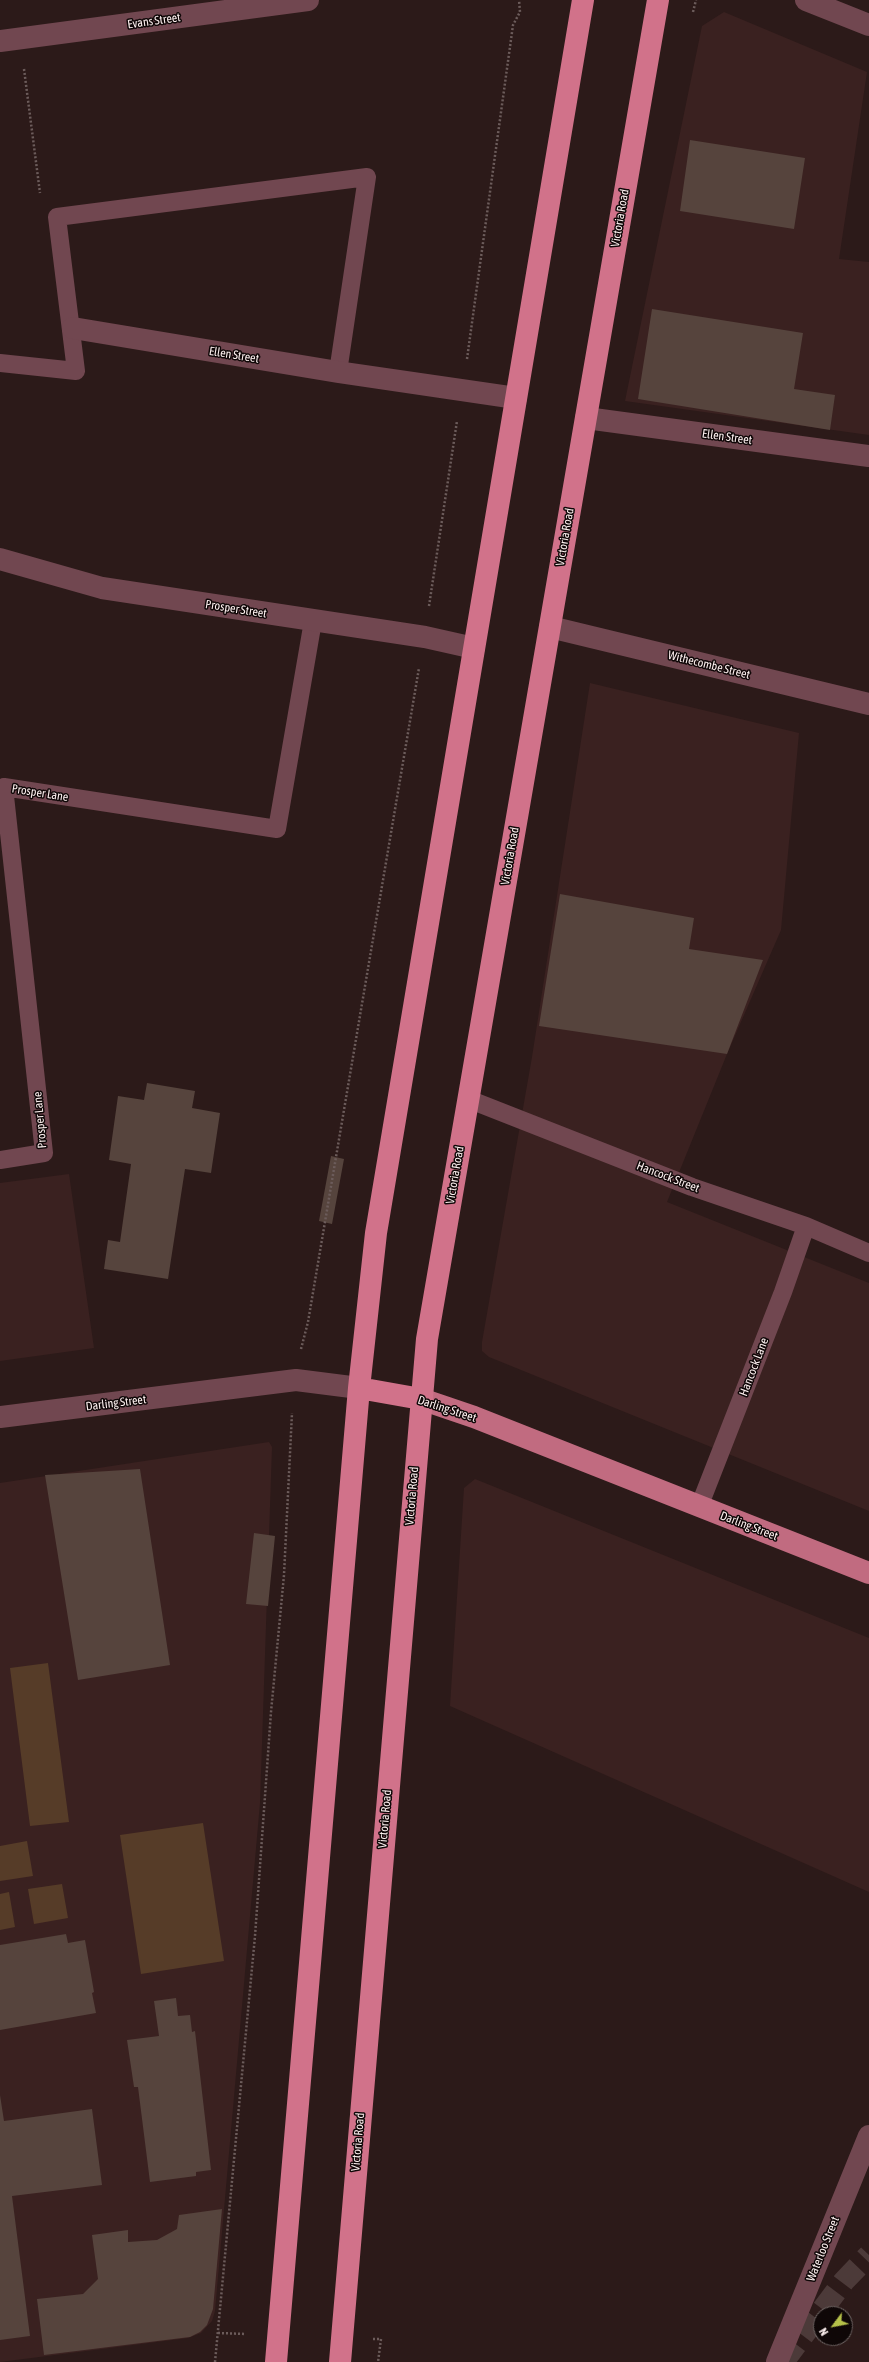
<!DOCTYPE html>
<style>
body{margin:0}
#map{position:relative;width:869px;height:2362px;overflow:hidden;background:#2c1a19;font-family:"Asap Condensed",sans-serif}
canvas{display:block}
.north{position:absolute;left:813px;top:2306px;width:40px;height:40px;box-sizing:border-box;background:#0f0707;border:1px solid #6f6564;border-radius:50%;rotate:238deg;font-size:11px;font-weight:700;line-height:16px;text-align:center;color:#fef1f0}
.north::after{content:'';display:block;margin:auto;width:14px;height:18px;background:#b6c149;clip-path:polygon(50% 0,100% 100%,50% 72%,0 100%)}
</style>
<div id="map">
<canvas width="869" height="2362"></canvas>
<div class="north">N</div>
</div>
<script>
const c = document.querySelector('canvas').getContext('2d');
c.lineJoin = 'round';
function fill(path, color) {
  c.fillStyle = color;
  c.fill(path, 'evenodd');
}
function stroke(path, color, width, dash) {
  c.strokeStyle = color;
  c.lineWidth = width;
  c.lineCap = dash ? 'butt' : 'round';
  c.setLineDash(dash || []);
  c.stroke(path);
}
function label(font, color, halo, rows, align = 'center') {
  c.font = font + ' "Asap Condensed",sans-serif';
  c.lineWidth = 3;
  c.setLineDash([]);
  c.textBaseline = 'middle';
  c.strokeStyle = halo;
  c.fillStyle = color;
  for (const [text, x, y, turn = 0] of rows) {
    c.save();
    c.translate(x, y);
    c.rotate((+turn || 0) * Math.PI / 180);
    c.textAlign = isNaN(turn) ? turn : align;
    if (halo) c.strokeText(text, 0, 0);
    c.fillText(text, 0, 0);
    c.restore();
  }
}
const built = new Path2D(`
 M724 12 867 72 839 259 869 262V435L625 401 702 26Z
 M590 683 799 733 781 930 727 1054 667 1202 869 1283V1511L489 1357 482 1351V1342L532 1057Z
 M69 1174 94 1348 0 1361V1183Z
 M269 1442 272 1447 260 1803 215 2311 212 2321 201 2333 188 2338 0 2362V1483Z
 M475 1479 869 1638V1892L450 1706 464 1488Z`);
const green = new Path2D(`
 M48 1663 69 1822 30 1826 10 1668Z
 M203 1823 224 1961 141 1974 120 1835Z
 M27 1841 33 1876 0 1881V1846Z
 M62 1884 68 1918 34 1924 28 1889Z
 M9 1892 15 1927 0 1930V1894Z`);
const building = new Path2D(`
 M690 140 805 158 794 229 680 211Z
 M652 309 803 333 794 389 835 395 830 430 638 399Z
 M560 894 694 918 689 949 763 960 727 1054 539 1026Z
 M147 1083 195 1091 192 1108 220 1113 211 1173 185 1169 168 1279 104 1269 108 1240 120 1242 131 1164 109 1160 118 1096 144 1100Z
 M331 1156 344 1159 332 1224 319 1221Z
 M140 1469 170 1665 78 1680 45 1475Z
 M254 1533 275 1536 268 1606 246 1604Z
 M66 1934 68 1943 85 1940 94 1992 92 1993 96 2013 0 2030V1945Z
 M176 1998 178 2016 190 2015 192 2032 195 2031 211 2170 196 2172V2176L150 2182 138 2087H134L127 2040 159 2036 154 2001Z
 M0 2095 4 2121 92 2109 102 2185 12 2196 30 2336 0 2340Z
 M222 2209 213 2309 207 2325 200 2332 190 2337 44 2355 37 2299 83 2294 98 2279 92 2235 128 2230V2242L157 2240 177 2229 179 2215Z`);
const motorwayTunnel = new Path2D(`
 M783 2362 844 2281 869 2255`);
const path = new Path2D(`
 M693 12 696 0
 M24 69 40 193
 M467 359 513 25 520 12 519 0
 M429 606 457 421
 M301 1349 308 1322 419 668
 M218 2333 246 2334
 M373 2339H381L378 2362
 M215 2362 255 1936 271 1712 284 1575 292 1413`);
const service = new Path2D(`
 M0 363 76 371 57 217 367 177 338 372
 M468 1099 692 1187 806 1226 869 1253
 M0 1160 44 1153 4 787 277 829 313 621
 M699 1507 783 1292 806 1226`);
const minor = new Path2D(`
 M806 0 869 25
 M0 41 308 0
 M73 328 338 372 516 398
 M586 418 869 456
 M0 559 102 588 425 637 474 648
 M550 627 869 704
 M777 2362 869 2136`);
const tertiary = new Path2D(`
 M0 1417 296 1380 359 1388`);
const primary = new Path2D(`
 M421 1399 474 1417 869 1573`);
const trunk = new Path2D(`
 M359 1388 421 1399
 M276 2362 359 1388 376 1233 583 0
 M340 2362 427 1339 658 0`);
const streetNames = [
 ["Evans Street",154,21,-8],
 ["Victoria Road",620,218,-80],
 ["Ellen Street",234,355,9],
 ["Ellen Street",727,437,8],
 ["Victoria Road",565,537,-80],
 ["Prosper Street",236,609,9],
 ["Withecombe Street",709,665,14],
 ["Prosper Lane",40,793,9],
 ["Victoria Road",510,856,-80],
 ["Prosper Lane",40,1120,-95],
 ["Victoria Road",455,1175,-80],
 ["Hancock Street",668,1177,21],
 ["Hancock Lane",754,1367,-69],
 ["Darling Street",116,1403,-7],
 ["Darling Street",447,1409,18],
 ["Victoria Road",412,1496,-85],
 ["Darling Street",749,1526,21],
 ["Victoria Road",385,1819,-85],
 ["Victoria Road",358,2142,-85],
 ["Waterloo Street",823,2249,-68]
];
fill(built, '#3a2120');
fill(green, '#563c28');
fill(building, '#56443d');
stroke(motorwayTunnel, '#4c3a39', 22, [22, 11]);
stroke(path, '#6c5c5b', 2.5, [2, 2]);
stroke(service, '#714750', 18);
stroke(minor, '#714750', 22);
stroke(tertiary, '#714750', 22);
stroke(primary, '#c16b80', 22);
stroke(trunk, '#d1728a', 22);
label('12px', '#fef1f0', '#0f0707', streetNames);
</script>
